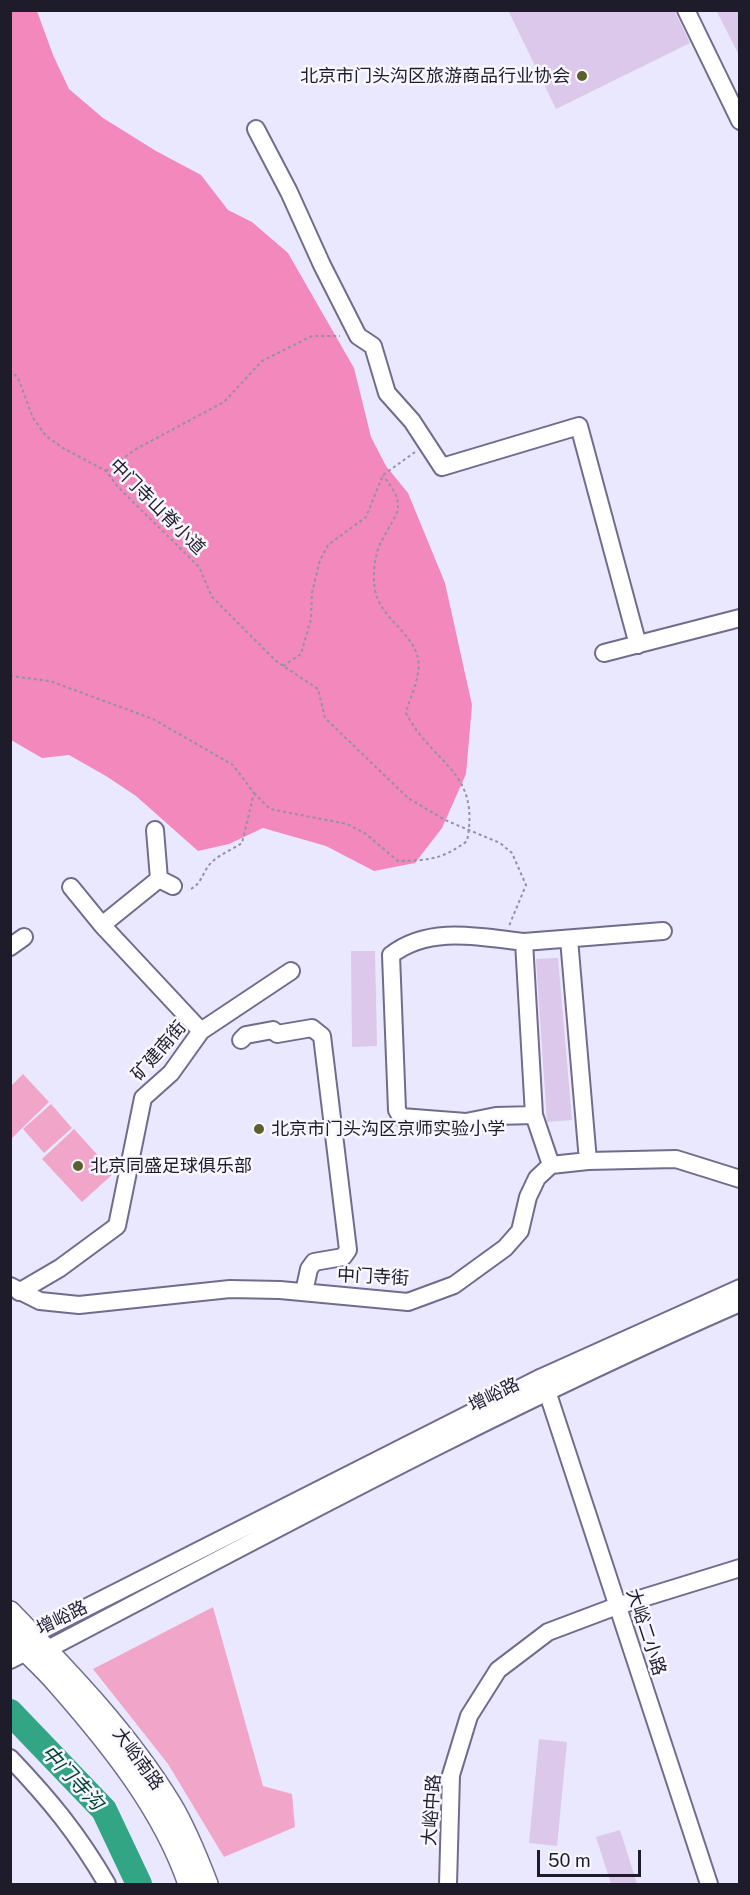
<!DOCTYPE html>
<meta charset="utf-8">
<style>
body{margin:0}
#map{position:relative;width:750px;height:1895px;overflow:hidden;background:#eae8ff;font-family:"Public Sans",sans-serif}
canvas{display:block}
.frame{position:absolute;inset:0;border:12px solid #1e1c2a;pointer-events:none}
.scale{position:absolute;left:537px;top:1850px;width:104px;height:27px;box-sizing:border-box;border:3px solid #1e1c2a;border-top:0;padding-left:8px;font-size:18px;line-height:21px;white-space:nowrap;color:#1e1c2a;-webkit-text-stroke:4px #f8f7ff;paint-order:stroke}
</style>
<div id="map">
<canvas width="750" height="1895"></canvas>
<div class="frame"></div>
<div class="scale">50 m</div>
</div>
<script>
const c = document.querySelector('canvas').getContext('2d');
c.lineJoin = 'round';
function fill(path, color) {
  c.fillStyle = color;
  c.fill(path, 'evenodd');
}
function stroke(path, color, width, dash) {
  c.strokeStyle = color;
  c.lineWidth = width;
  c.lineCap = dash ? 'butt' : 'round';
  c.setLineDash(dash || []);
  c.stroke(path);
}
function label(font, color, halo, rows, align = 'center') {
  c.font = font + ' "Public Sans","Noto Sans SC",sans-serif';
  c.lineWidth = 5;
  c.setLineDash([]);
  c.textBaseline = 'middle';
  c.strokeStyle = halo;
  c.fillStyle = color;
  for (const [text, x, y, turn = 0] of rows) {
    c.save();
    c.translate(x, y);
    c.rotate((+turn || 0) * Math.PI / 180);
    c.textAlign = isNaN(turn) ? turn : align;
    if (halo) c.strokeText(text, 0, 0);
    c.fillText(text, 0, 0);
    c.restore();
  }
}
const green = new Path2D(`
 M23 1074 49 1102 11 1139V1086Z
 M51 1104 72 1128 44 1153 23 1129Z
 M74 1129 114 1173 82 1202 42 1159Z
 M213 1607 263 1786 292 1794 295 1827 224 1857 168 1764 93 1669Z`);
const forest = new Path2D(`
 M10 11H37L53 55 69 89 103 118 156 151 201 175 228 210 252 222 288 253 354 368 371 437 386 466 408 493 445 583 472 705 466 774 442 828 415 863 374 871 326 846 263 828 229 844 198 851 136 796 106 776 69 755 42 758 11 740Z`);
const river = new Path2D(`
 M10 1712 104 1810 139 1884`);
const building = new Path2D(`
 M508 10H674L690 43 556 109Z
 M716 10H740V57Z
 M351 951H375L377 1046 352 1047Z
 M558 958 572 1120 547 1122 536 959Z
 M539 1739 567 1742 557 1846 529 1843Z
 M620 1830 637 1884H611L596 1837Z`);
const path = new Path2D(`
 M10 370 18 378 33 418 46 436 63 448 106 471 118 487 199 567 212 597 276 661 318 689 325 718 408 798 445 820 500 843 512 853 526 885 509 926
 M106 471 136 449 224 402 262 361 312 336H340
 M283 666 301 654 311 619 312 593 320 560 328 545 366 517 383 475 415 452
 M10 676 50 681 153 719 233 765 254 793 242 843C233 849 221 854 213 861 202 870 203 885 188 890
 M254 793 270 809 347 824 366 834 398 861C428 860 442 860 467 841 481 771 433 765 406 713 409 700 416 687 418 673 425 637 381 623 375 590 372 576 375 552 382 540 399 509 407 507 383 475`);
const minor = new Path2D(`
 M686 10 740 121
 M256 129 289 192 322 265 358 336 373 346 387 393 412 421 442 467 579 426 638 645
 M604 653 740 618
 M155 830 159 879
 M71 887 102 925 201 1031
 M102 925 159 879 173 886
 M569 939 588 1161
 M524 942 663 931
 M10 947 24 937
 M241 1040 246 1035 273 1030 277 1034 312 1028 322 1036 348 1250 343 1257 314 1262 309 1269 304 1292
 M534 1115 496 1116 466 1122 401 1117 397 1110 391 955C429 925 481 937 524 942L534 1115 551 1165
 M10 1286 40 1301 79 1305 230 1289 280 1290 408 1302 454 1285 505 1248 520 1231 528 1197 537 1178 551 1165 588 1161 676 1159 740 1179
 M19 1292 60 1268 117 1226 143 1098 171 1073 201 1031 291 971
 M547 1391 709 1884
 M28 1646 32 1635 542 1377 740 1288
 M10 1660 26 1652 46 1650C275 1530 502 1407 740 1303
 M10 1758C50 1800 78 1834 107 1884
 M448 1884 451 1775 469 1716 498 1670 548 1632 617 1606 740 1568`);
const major = new Path2D(`
 M10 1612C69 1673 127 1733 171 1805 186 1830 197 1858 207 1884
 M10 1635C26 1652 44 1667 59 1685 110 1743 164 1810 189 1884`);
const markers = [
 [582,76,6,"#5c5e2b"],
 [259,1129,6,"#5c5e2b"],
 [78,1166,6,"#5c5e2b"]
];
const poiNames = [
 ["北京市门头沟区旅游商品行业协会",570,76,"right"],
 ["北京市门头沟区京师实验小学",271,1129],
 ["北京同盛足球俱乐部",90,1166]
];
const streetNames = [
 ["中门寺山脊小道",157,507,45],
 ["矿建南街",159,1051,-49],
 ["中门寺街",373,1277,3],
 ["增峪路",494,1395,-26],
 ["增峪路",62,1618,-26],
 ["大峪二小路",646,1632,72],
 ["大峪南路",138,1759,54],
 ["大峪中路",432,1810,-86]
];
const waterNames = [
 ["中门寺沟",72,1778,47]
];
fill(green, '#f1a6c9');
fill(forest, '#f288bc');
stroke(river, '#32a585', 26);
fill(building, '#dbc8ea');
stroke(minor, '#706c8d', 20);
stroke(major, '#706c8d', 24);
stroke(path, '#9391a5', 2, [3, 3]);
stroke(minor, '#fff', 16);
stroke(major, '#fff', 21);
for (const [x, y, r, color] of markers) {
  const dot = new Path2D();
  dot.arc(x, y, r, 0, 2 * Math.PI);
  c.fillStyle = color;
  c.fill(dot);
  stroke(dot, '#f8f7ff', 2);
}
label('18px', '#1e1c2a', '#f8f7ff', poiNames, 'left');
label('18px', '#1e1c2a', '#f8f7ff', streetNames);
label('italic 20px', '#043', '#f8f7ff', waterNames);
</script>
